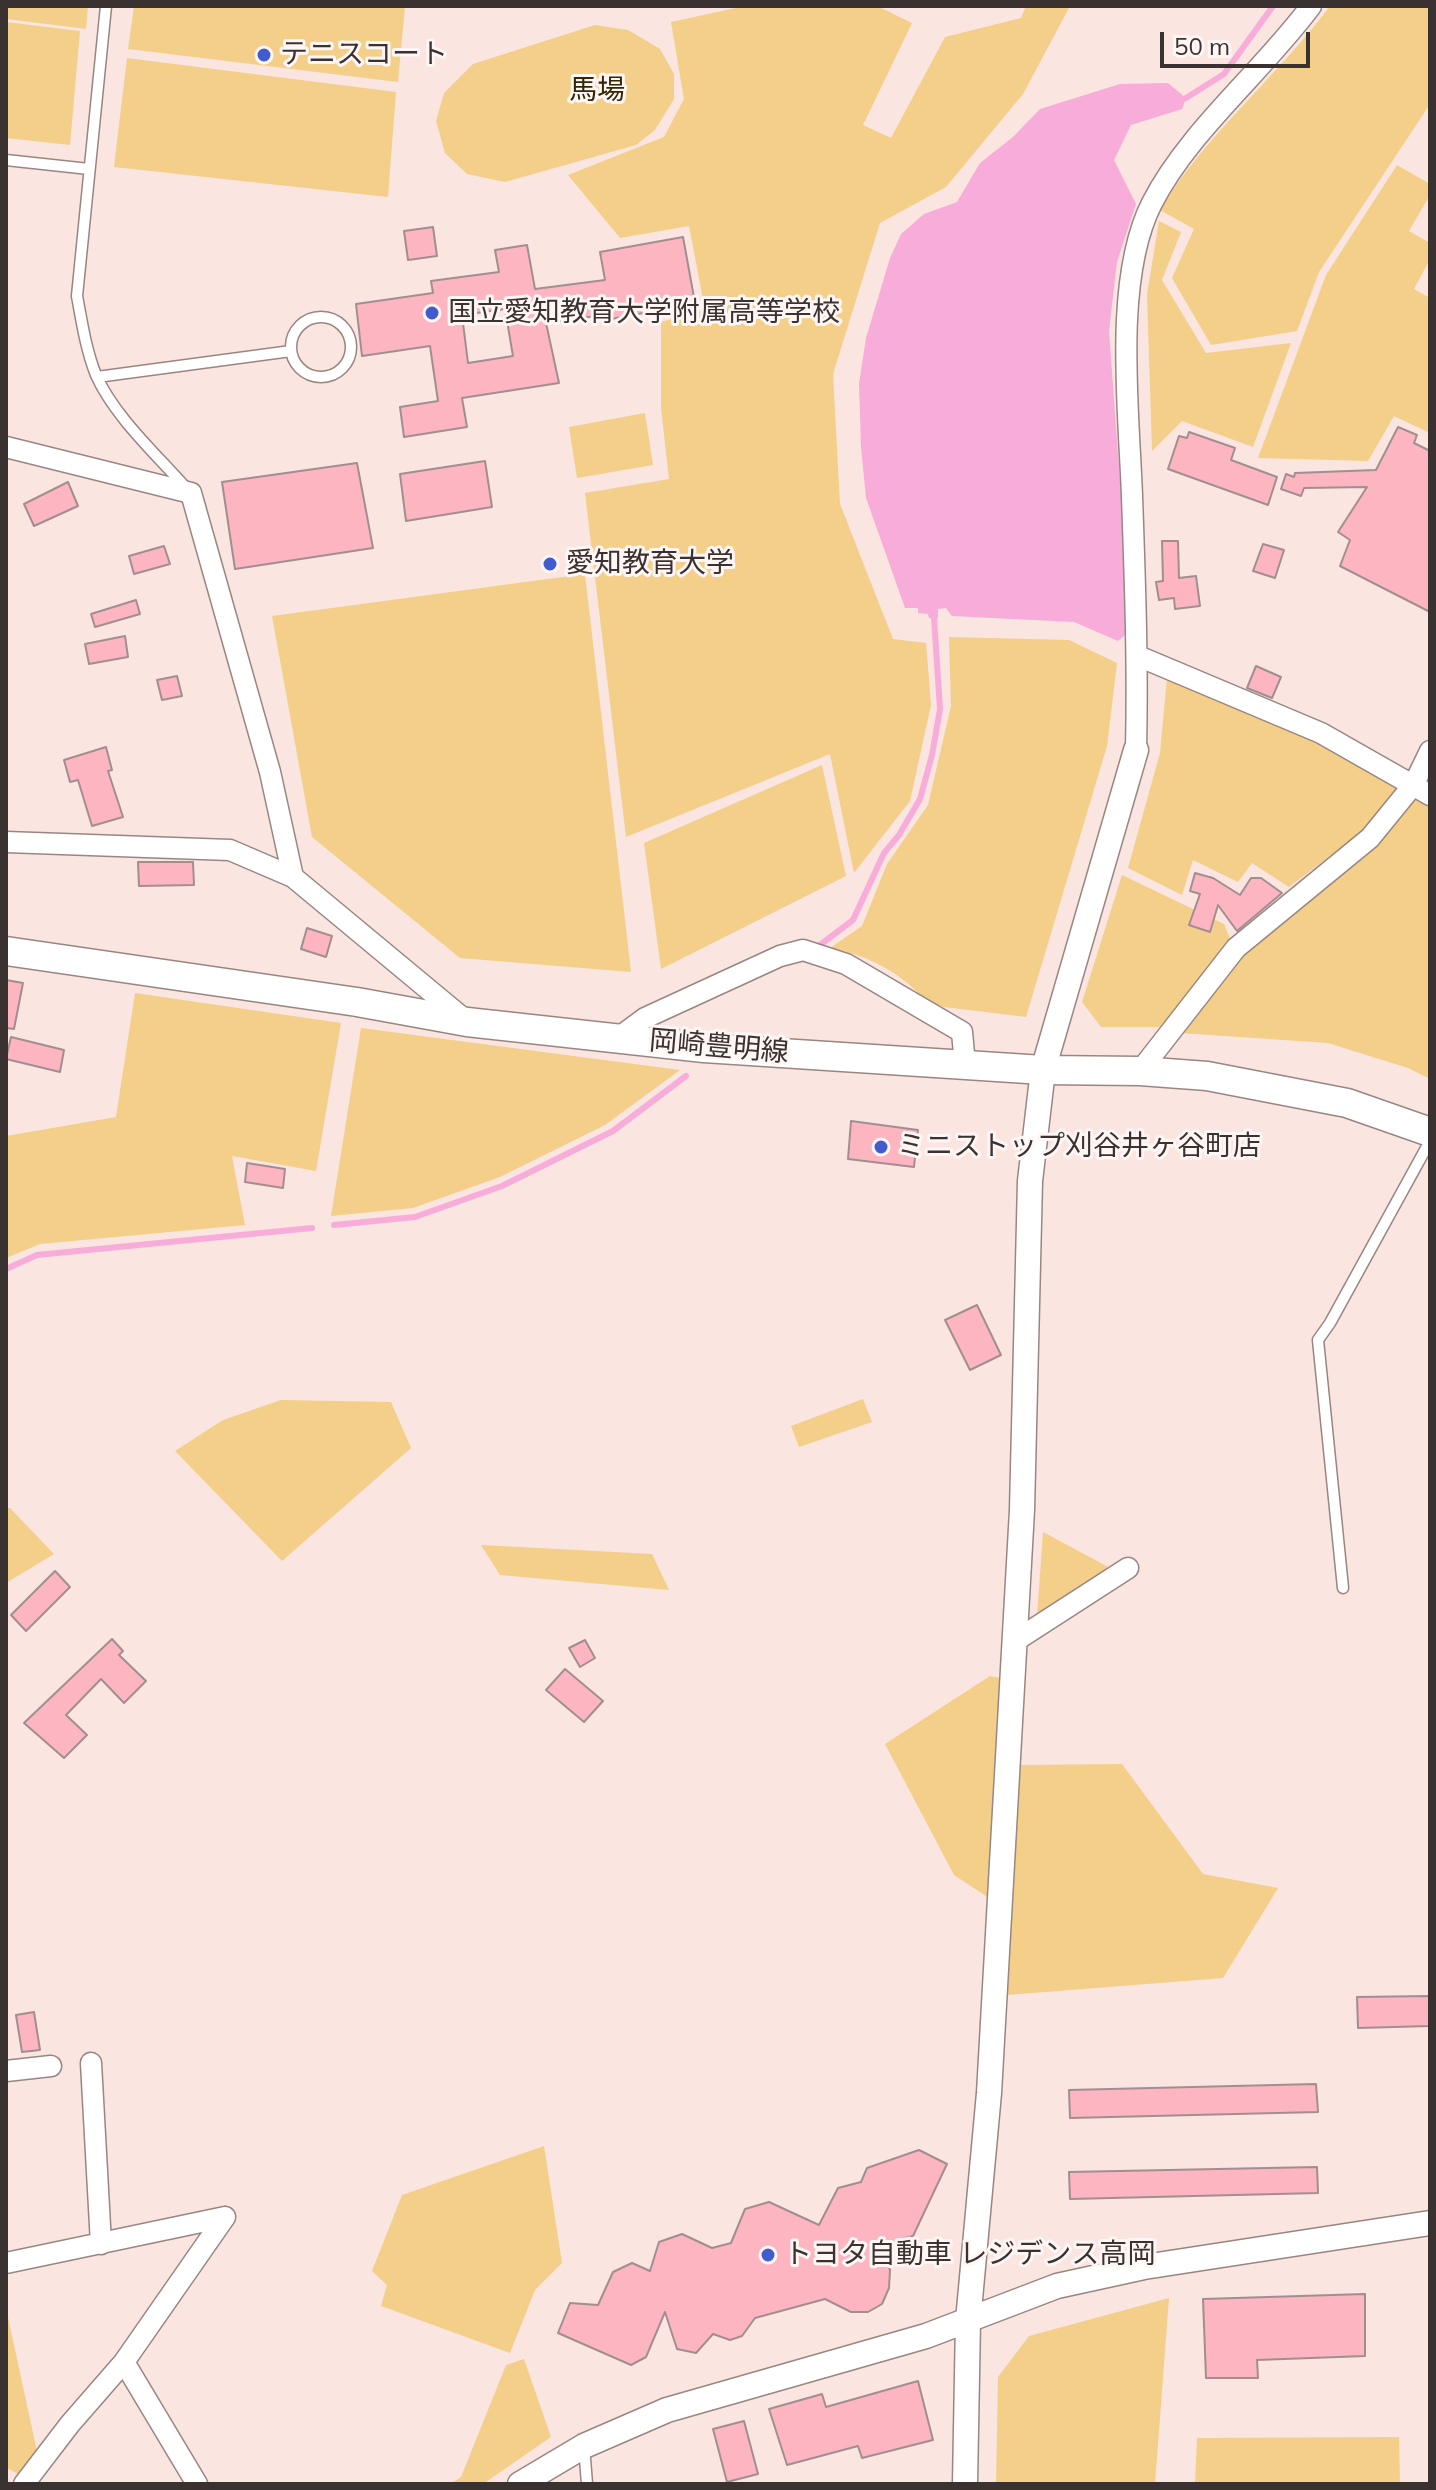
<!DOCTYPE html>
<meta charset="utf-8">
<style>
body{margin:0}
#map{position:relative;width:1436px;height:2490px;overflow:hidden;background:#fae5e0;font-family:Mulish,sans-serif}
canvas{display:block}
.frame{position:absolute;inset:0;border:8px solid #3a3230;pointer-events:none}
.scale{position:absolute;left:1160px;top:32px;width:150px;height:36px;box-sizing:border-box;border:4px solid #3a3230;border-top:0;padding-left:10px;font-size:24px;line-height:28px;white-space:nowrap;color:#3a3230;-webkit-text-stroke:6px #fef6f4;paint-order:stroke}
</style>
<div id="map">
<canvas width="1436" height="2490"></canvas>
<div class="frame"></div>
<div class="scale">50 m</div>
</div>
<script>
const c = document.querySelector('canvas').getContext('2d');
c.lineJoin = 'round';
function fill(path, color) {
  c.fillStyle = color;
  c.fill(path, 'evenodd');
}
function stroke(path, color, width, dash) {
  c.strokeStyle = color;
  c.lineWidth = width;
  c.lineCap = dash ? 'butt' : 'round';
  c.setLineDash(dash || []);
  c.stroke(path);
}
function label(font, color, halo, rows, align = 'center') {
  c.font = font + ' Mulish,"Noto Sans JP",sans-serif';
  c.lineWidth = 6;
  c.setLineDash([]);
  c.textBaseline = 'middle';
  c.strokeStyle = halo;
  c.fillStyle = color;
  for (const [text, x, y, turn = 0] of rows) {
    c.save();
    c.translate(x, y);
    c.rotate((+turn || 0) * Math.PI / 180);
    c.textAlign = isNaN(turn) ? turn : align;
    if (halo) c.strokeText(text, 0, 0);
    c.fillText(text, 0, 0);
    c.restore();
  }
}
const green = new Path2D(`
 M6 6H88L86 29 6 19Z
 M134 6H405L398 82 128 49Z
 M745 6H877L912 23 863 125 891 138 945 37 1021 18 1026 6H1070L1023 94 946 187 880 223 833 374 840 504 893 639 926 643 931 705 910 801 854 873 830 754 626 837 585 493 669 479 661 408V322L705 310 689 226 620 238 568 175 664 137 684 99 671 22Z
 M1330 6H1430V104L1319 272 1297 331 1211 345 1172 278 1194 229 1160 210C1206 134 1277 77 1330 6Z
 M6 22 80 31 70 145 6 138Z
 M595 25 628 30 660 49 674 74V99L655 130 636 145 505 182 467 174 445 153 436 121 444 93 473 64Z
 M127 58 396 92 388 197 114 167Z
 M1397 165 1430 184V195L1409 231 1430 243V259L1414 289 1430 298V433L1394 416 1368 461 1258 458 1326 275Z
 M1159 221 1181 232 1162 280 1206 353 1291 343 1253 447 1182 421 1152 451 1147 294Z
 M645 413 653 465 577 478 569 427Z
 M585 574 631 972 460 958 312 837 272 616Z
 M949 637 1069 640 1117 663 1107 746 1026 1017 928 1005C907 975 866 954 830 948L862 926 887 864 928 805 951 706Z
 M1167 678 1315 740 1399 787 1363 831 1289 887 1252 863 1238 882 1193 860 1182 895 1128 868 1160 753Z
 M822 765 846 876 661 969 644 843Z
 M1414 797 1430 807V1079L1408 1068 1328 1043 1180 1033 1245 953 1375 847Z
 M1122 875 1224 924 1231 941 1162 1027H1101L1082 1002Z
 M135 993 341 1023 316 1171 232 1156 245 1225 40 1244 6 1258V1136L116 1117Z
 M361 1028 680 1070 605 1125 500 1177 413 1208 331 1216Z
 M863 1399 872 1422 799 1447 791 1426Z
 M281 1400 391 1402 411 1448 282 1561 175 1451 223 1420Z
 M6 1508H10L54 1554 6 1583Z
 M1043 1532 1112 1569 1037 1616Z
 M481 1545 652 1554 669 1590 500 1575Z
 M990 1676 1001 1678 989 1898 954 1875 885 1744Z
 M1122 1764 1203 1874 1278 1888 1223 1978 1007 1995 1018 1765Z
 M544 2146 562 2263 535 2290 510 2353 381 2306 387 2285 372 2271 402 2195Z
 M1169 2298 1155 2484H996L998 2377 1029 2336Z
 M6 2308 38 2456 22 2476 7 2468 6 2462Z
 M524 2359 551 2437 483 2484H450L461 2477 506 2365Z
 M1399 2437 1400 2484H1195L1197 2438Z`);
const water = new Path2D(`
 M1168 83 1186 98 1182 109 1131 125 1114 160 1136 204 1117 262 1109 331 1131 630 1118 641 1074 622 952 616 946 608 938 609V618H929L928 614 918 613V608H905L866 498 861 447 859 384 866 338 890 258 901 234 924 214 957 202 980 163 1013 137 1040 109 1120 84Z`);
const stream = new Path2D(`
 M1186 98 1224 74 1273 6
 M816 948 853 920 884 853 899 835 920 799 932 755 940 709 934 618
 M334 1225 415 1217 502 1186 613 1131 686 1076
 M6 1269 37 1255 312 1228`);
const building = new Path2D(`
 M433 227 437 256 408 260 404 231Z
 M683 237 695 303 612 319 611 314 546 323 559 383 462 398 467 427 404 437 400 407 438 401 430 346 362 356 356 304 433 293 431 281 499 272 495 250 527 245 535 289 605 280 600 252ZM505 309 513 356 468 363 462 315Z
 M1398 427 1417 435 1414 443 1430 451V612L1340 566 1350 540 1338 532 1367 487 1304 488 1301 496 1281 489 1286 474 1294 477 1295 473 1376 470Z
 M1189 432 1235 448 1231 460 1277 477 1268 505 1168 469 1179 436 1187 438Z
 M485 461 492 507 406 521 400 474Z
 M357 463 373 548 235 569 222 482Z
 M68 482 78 506 34 526 24 504Z
 M1162 541H1178L1179 578 1196 576 1200 606 1175 609 1174 598 1159 600 1156 582 1163 581Z
 M1263 544 1284 550 1275 578 1253 571Z
 M164 546 170 564 134 574 129 556Z
 M136 600 140 614 95 627 91 614Z
 M125 636 128 657 89 664 85 644Z
 M1256 666 1281 677 1272 698 1247 688Z
 M177 676 182 696 162 700 157 680Z
 M106 747 112 770 108 771 123 817 92 826 78 780 70 782 64 760Z
 M138 862H193L194 885 139 886Z
 M1195 873 1213 878 1240 895 1251 878H1261L1282 893 1237 931 1218 905 1210 932 1189 925 1200 894 1190 891Z
 M307 928 332 936 326 957 301 949Z
 M6 980 23 983 14 1029 6 1028Z
 M11 1037 64 1050 60 1072 6 1059Z
 M851 1121 918 1130 914 1167 848 1159Z
 M247 1163 285 1169 283 1188 245 1182Z
 M977 1305 1001 1355 970 1370 945 1320Z
 M55 1571 70 1587 26 1631 11 1615Z
 M112 1639 123 1651 119 1655 146 1681 124 1703 101 1679 66 1715 87 1735 64 1758 24 1723Z
 M585 1640 595 1658 580 1667 569 1648Z
 M565 1669 603 1701 584 1722 546 1690Z
 M1430 1996V2026L1358 2028 1357 1997Z
 M34 2012 40 2050 22 2052 16 2015Z
 M1316 2084 1318 2112 1070 2118 1069 2090Z
 M919 2150 947 2164 913 2236 880 2245 890 2270 889 2288 882 2304 868 2312H851L825 2299 755 2318 742 2336 730 2340 713 2334 696 2353 677 2349 665 2312 646 2357 631 2365 558 2333 570 2303 598 2305 613 2272 632 2263 650 2271 659 2242 682 2234 712 2248 731 2243 745 2209 769 2202 819 2225 838 2188 861 2182 867 2168Z
 M1317 2167 1318 2193 1070 2199 1069 2172Z
 M1365 2294V2356L1257 2360 1258 2378H1206L1203 2299Z
 M918 2381 933 2440 862 2458 858 2446 787 2465 769 2409 822 2394 826 2407Z
 M744 2421 758 2474 727 2482 713 2429Z`);
const service = new Path2D(`
 M106 6 77 296C82 323 86 350 96 375 114 416 157 455 186 488
 M6 160 89 169
 M291 347a30 30 0 1 1 60 0a30 30 0 1 1-60 0Z
 M97 377 291 351
 M1343 1588 1318 1340 1330 1323 1430 1141
 M584 2446 587 2484`);
const minor = new Path2D(`
 M6 447 191 493 270 772 293 877
 M1138 656 1321 733 1430 795
 M1136 750C1138 665 1135 581 1132 496 1129 411 1113 279 1152 203 1188 132 1262 72 1311 6
 M6 842 230 850 293 877 464 1019
 M618 1038 645 1018 780 956 803 950 846 964 962 1032 965 1065
 M1140 1071 1236 948 1370 838 1414 784 1430 751
 M1015 1641 1128 1568
 M91 2063 101 2244
 M6 2071 51 2066
 M6 2263 225 2217
 M124 2362 197 2484
 M24 2484 70 2424 124 2362 225 2217`);
const tertiary = new Path2D(`
 M520 2484 584 2446 667 2410 926 2336 1057 2286 1144 2267 1430 2223
 M965 2484 968 2321 989 2093 1022 1510 1030 1181 1043 1070 1136 750`);
const secondary = new Path2D(`
 M6 951 357 1002 467 1022 704 1048 1043 1070 1140 1071 1207 1076 1347 1103 1430 1132`);
const markers = [
 [264,55,8,"#425ccf"],
 [432,313,8,"#425ccf"],
 [550,564,8,"#425ccf"],
 [881,1147,8,"#425ccf"],
 [768,2255,8,"#425ccf"]
];
const poiNames = [
 ["テニスコート",280,55],
 ["国立愛知教育大学附属高等学校",448,313],
 ["愛知教育大学",566,564],
 ["ミニストップ刈谷井ヶ谷町店",897,1147],
 ["トヨタ自動車 レジデンス高岡",784,2255]
];
const parkNames = [
 ["馬場",597,91]
];
const streetNames = [
 ["岡崎豊明線",719,1047,5]
];
fill(green, '#f3cf8a');
fill(water, '#f8acd9');
stroke(stream, '#f8acd9', 6);
fill(building, '#fdb6c1');
stroke(building, '#a28e91', 2);
stroke(service, '#998682', 13);
stroke(minor, '#998682', 23);
stroke(tertiary, '#998682', 27);
stroke(secondary, '#998682', 31);
stroke(service, '#fff', 10);
stroke(minor, '#fff', 20);
stroke(tertiary, '#fff', 24);
stroke(secondary, '#fff', 28);
for (const [x, y, r, color] of markers) {
  const dot = new Path2D();
  dot.arc(x, y, r, 0, 2 * Math.PI);
  c.fillStyle = color;
  c.fill(dot);
  stroke(dot, '#fef6f4', 3);
}
label('28px', '#3a3230', '#fef6f4', poiNames, 'left');
label('28px', '#362704', '#fef6f4', parkNames);
label('28px', '#3a3230', '#fef6f4', streetNames);
</script>
